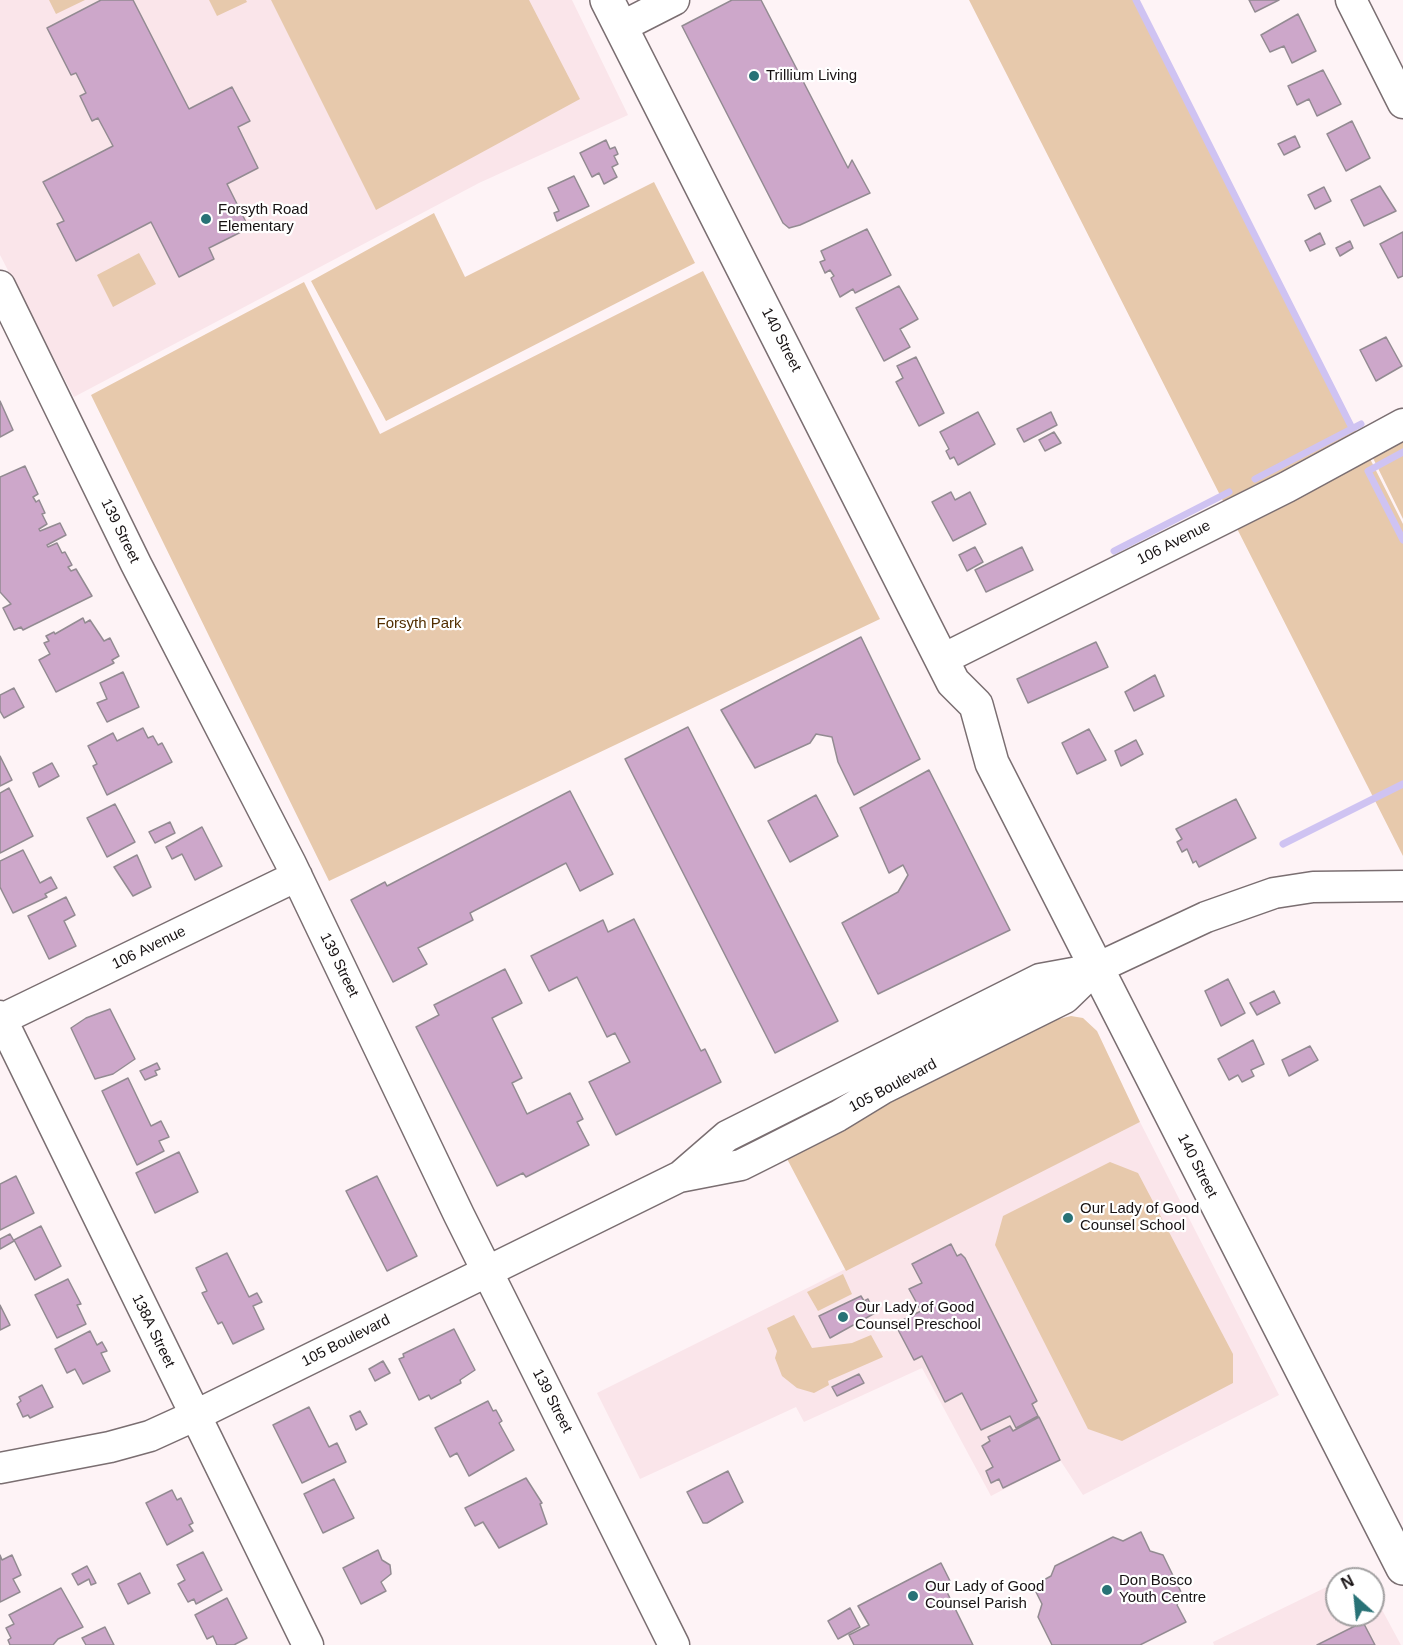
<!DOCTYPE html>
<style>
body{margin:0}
#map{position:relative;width:1403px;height:1645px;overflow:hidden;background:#fef3f6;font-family:Helvetica,sans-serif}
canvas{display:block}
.north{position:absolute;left:1325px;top:1567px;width:60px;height:60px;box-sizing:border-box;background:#fff;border:2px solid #a2a0a1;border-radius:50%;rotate:333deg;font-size:16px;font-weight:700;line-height:24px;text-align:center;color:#171213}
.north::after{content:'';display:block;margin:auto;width:21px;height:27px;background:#287276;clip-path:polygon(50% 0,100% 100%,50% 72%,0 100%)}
</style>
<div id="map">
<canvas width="1403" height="1645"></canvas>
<div class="north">N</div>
</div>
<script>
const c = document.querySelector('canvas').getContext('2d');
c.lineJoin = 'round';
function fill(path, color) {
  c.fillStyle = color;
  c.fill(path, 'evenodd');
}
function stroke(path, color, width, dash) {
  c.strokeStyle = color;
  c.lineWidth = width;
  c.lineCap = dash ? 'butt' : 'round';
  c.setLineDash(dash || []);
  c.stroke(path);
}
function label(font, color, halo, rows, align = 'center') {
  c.font = font + ' Helvetica,sans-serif';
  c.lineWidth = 4.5;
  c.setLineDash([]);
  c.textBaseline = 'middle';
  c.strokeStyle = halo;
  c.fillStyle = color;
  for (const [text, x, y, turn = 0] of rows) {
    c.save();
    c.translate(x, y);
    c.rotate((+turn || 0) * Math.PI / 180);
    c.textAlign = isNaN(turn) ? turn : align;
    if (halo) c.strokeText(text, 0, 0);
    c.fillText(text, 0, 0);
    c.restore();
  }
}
const built = new Path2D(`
 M0 0H572L628 115 479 183 74 397 0 255Z
 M1140 1122 1279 1395 1083 1495 1060 1460 991 1496 922 1368 804 1422 796 1407 640 1479 597 1393Z
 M1337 1582V1615H1373V1593L1401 1645H1214L1213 1642Z`);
const green = new Path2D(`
 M49 0H85L56 14Z
 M209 0H246L247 2 217 16Z
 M271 0H529L580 99 376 210Z
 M969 0H1138L1403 524V856Z
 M654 182 695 263 386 421 311 281 434 213 465 277Z
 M139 253 156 284 113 307 97 275Z
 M703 271 880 619 329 881 91 395 304 282 380 434Z
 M1403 438V519L1371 454Z
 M1071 1016 1083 1018 1097 1031 1140 1122 846 1271 785 1155 1055 1020Z
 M1110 1162 1138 1173 1233 1354V1383L1122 1441 1088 1429 995 1245 1003 1216Z
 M843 1274 852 1294 818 1311 807 1292Z
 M794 1315 812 1348 852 1343 871 1335 883 1357 828 1381 829 1385 814 1393 797 1388 782 1376 775 1358 777 1351 767 1328Z`);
const stream = new Path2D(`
 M1136 0 1352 428
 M1403 452 1368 471 1403 540
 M1255 479 1361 424
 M1114 551 1229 492
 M1283 844 1403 784`);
const building = new Path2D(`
 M101 0H133L189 109 232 87 250 121 238 127 258 168 227 184 249 228 209 248 214 259 179 277 151 222 76 261 57 224 64 221 43 182 113 146 98 118 92 121 80 96 86 93 76 73 71 75 47 28Z
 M732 0H761L848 168 852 160 870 193 800 225 789 228 783 223 682 26Z
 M1249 0H1279L1255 12Z
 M1298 14 1316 51 1292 63 1284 46 1270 52 1261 35Z
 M1323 70 1341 104 1317 116 1309 99 1297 105 1288 86Z
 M1352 121 1370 158 1346 171 1327 134Z
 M1295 136 1300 147 1284 155 1278 144Z
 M606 140 610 149 615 147 618 154 614 156 618 164 612 167 617 177 604 184 599 173 592 177 580 153Z
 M574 176 589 206 557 221 554 213 559 211 548 188Z
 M1380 186 1396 211 1364 226 1351 200Z
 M1324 187 1331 201 1315 209 1308 195Z
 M867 229 891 275 855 293 853 289 840 297 831 278 834 276 830 270 825 273 820 262 825 260 821 251Z
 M1403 232V276L1398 278 1380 244Z
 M1320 233 1325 244 1310 251 1305 241Z
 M1350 241 1353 248 1340 256 1336 248Z
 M899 286 918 319 900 329 910 347 884 361 856 308Z
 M1386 337 1402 366 1376 381 1360 350Z
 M916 357 944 413 919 426 896 382 903 378 897 366Z
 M0 401 13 430 0 437Z
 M978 412 995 444 958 465 954 457 950 459 946 451 949 449 940 432Z
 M1051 412 1057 425 1024 442 1017 429Z
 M1054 432 1061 443 1045 451 1039 440Z
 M25 466 38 494 33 497 36 502 39 500 45 513 42 514 47 524 39 529 40 531 60 523 66 535 47 545 48 547 57 543 62 553 65 552 72 565 68 567 71 571 76 569 92 596 23 630 21 627 14 630 3 608 11 604 0 592V477Z
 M951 492 955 500 970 492 986 524 953 541 932 502Z
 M975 547 983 562 967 571 959 555Z
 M1022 547 1033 570 986 592 975 570Z
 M83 618 85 623 90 620 104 641 110 638 119 656 112 660 114 663 56 692 39 660 50 654 44 643 49 641 46 636 54 632 55 634Z
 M861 637 920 759 854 795 838 762 832 737 816 734 810 743 755 768 721 710Z
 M1096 642 1108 667 1028 703 1017 679Z
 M123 672 139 707 107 722 97 703 107 699 100 683Z
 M1155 675 1164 696 1134 711 1125 692Z
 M14 688 24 707 4 718 0 711V695Z
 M688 727 838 1021 775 1053 625 759Z
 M143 728 148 738 153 736 158 745 162 743 172 762 107 795 93 766 97 764 88 746 113 733 117 741Z
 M1089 729 1106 760 1077 774 1062 743Z
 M1136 740 1143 754 1121 766 1115 751Z
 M0 756 12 780 0 786Z
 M52 763 59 776 39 787 33 773Z
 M929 770 1010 930 878 994 842 923 898 892 908 875 903 865 889 873 860 808Z
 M9 788 33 836 0 853V793Z
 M570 791 613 874 580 891 566 863 470 913 473 920 418 948 427 964 393 982 351 900 385 882 387 886Z
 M816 795 838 836 790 862 768 821Z
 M1236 799 1256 838 1199 867 1196 861 1193 863 1187 849 1182 852 1177 842 1182 839 1176 829Z
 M115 804 135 842 107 857 87 818Z
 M170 822 175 833 155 843 149 832Z
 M202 827 222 866 195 880 182 854 172 859 166 847Z
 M23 850 40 883 51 877 57 888 45 894 47 897 13 913 0 887V861Z
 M137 855 151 887 133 896 114 867Z
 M66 897 75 915 64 921 76 946 49 959 28 916Z
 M634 919 701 1051 705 1049 721 1082 616 1135 589 1082 630 1062 615 1033 607 1037 577 977 549 991 531 956 603 920 608 932Z
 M505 969 522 1003 492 1018 522 1078 512 1083 527 1114 570 1093 583 1119 577 1122 589 1145 526 1177 523 1173 497 1186 416 1027 439 1015 434 1005Z
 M1228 979 1245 1013 1221 1026 1205 991Z
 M1274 991 1280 1003 1257 1015 1250 1003Z
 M110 1009 135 1059 113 1074 95 1079 71 1028 86 1018Z
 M1253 1040 1264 1064 1251 1070 1254 1076 1242 1082 1238 1075 1229 1080 1218 1059Z
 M1310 1046 1318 1060 1289 1076 1282 1060Z
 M157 1063 160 1069 155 1071 157 1075 145 1080 140 1071Z
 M128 1078 151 1126 161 1121 169 1137 159 1141 164 1151 137 1165 102 1091Z
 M179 1152 198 1192 155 1213 136 1173Z
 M16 1176 34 1213 0 1230V1184Z
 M377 1176 417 1256 387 1271 346 1191Z
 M41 1226 61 1266 35 1280 14 1240Z
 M10 1234 14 1241 0 1249V1239Z
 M951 1244 957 1256 961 1254 965 1258 1037 1401 1032 1404 1038 1416 1016 1428 1010 1416 981 1430 962 1393 945 1402 922 1356 914 1360 895 1324 921 1311 909 1289 922 1283 912 1264Z
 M227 1253 249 1297 257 1293 262 1302 253 1306 264 1329 233 1344 222 1322 218 1324 202 1293 207 1291 196 1268Z
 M68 1279 81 1304 77 1305 86 1324 57 1338 35 1295Z
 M861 1296 864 1301 868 1299 875 1313 830 1338 819 1316Z
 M0 1305 10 1325 0 1330Z
 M454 1329 475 1370 460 1380 461 1383 431 1399 429 1395 419 1400 399 1359 404 1357 403 1354Z
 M90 1331 97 1345 102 1342 107 1351 101 1353 110 1371 83 1384 75 1369 67 1373 55 1349Z
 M383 1361 390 1373 375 1381 369 1369Z
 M859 1374 864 1383 837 1396 832 1387Z
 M42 1385 53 1407 30 1418 28 1415 23 1417 17 1404 21 1401 19 1397Z
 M488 1401 493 1411 496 1410 502 1421 499 1423 514 1450 469 1476 457 1453 450 1457 435 1428Z
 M309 1407 329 1447 337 1443 346 1462 302 1483 273 1425Z
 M360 1411 367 1424 356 1430 350 1416Z
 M1039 1417 1060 1460 1003 1488 999 1479 991 1483 986 1471 993 1467 982 1446 990 1441 988 1437 1010 1426 1013 1431Z
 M728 1471 743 1502 707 1523H703L687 1492Z
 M526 1478 542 1503 540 1504 547 1524 499 1548 483 1522 475 1526 465 1508Z
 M334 1479 354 1518 323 1533 304 1494Z
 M172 1490 177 1500 181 1498 193 1523 189 1525 193 1531 167 1545 146 1503Z
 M1141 1532 1150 1551 1163 1555 1182 1594 1177 1605 1186 1622 1140 1645H1052L1038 1617 1042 1604 1033 1586 1051 1576 1055 1566 1113 1537 1123 1541Z
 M378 1550 382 1560 390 1565 391 1574 381 1582 386 1591 361 1604 343 1568Z
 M203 1552 222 1590 196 1604 194 1599 188 1602 178 1584 185 1580 177 1565Z
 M0 1555 2 1560 12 1555 21 1575 13 1579 20 1592 0 1602Z
 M941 1563 951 1583 944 1586 973 1645H854L849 1635 869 1625 858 1606Z
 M87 1566 96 1583 91 1585 89 1579 78 1585 72 1574Z
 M140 1573 150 1593 128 1604 118 1584Z
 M61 1588 83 1627 58 1639 53 1645H10L8 1640 11 1638 6 1628 14 1624 9 1615Z
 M227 1598 247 1638 234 1645H217L213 1636 207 1639 195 1615Z
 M850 1608 860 1627 838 1639 828 1621Z
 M1363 1622 1375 1645H1317Z
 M105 1627 114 1645H86L82 1638Z`);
const minor = new Path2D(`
 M1351 0 1403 103
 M621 27 674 0
 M0 286 136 564 291 864 459 1215 674 1645
 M943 659 1287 487 1403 424
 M0 1016 308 1645
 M2 1019 297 876
 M682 1175 727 1136 1040 979 1095 969 1206 917 1274 893 1313 887 1403 886
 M0 1468 110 1447 150 1436 194 1416 679 1177 741 1165 765 1153 838 1116 884 1088 1065 998 1095 969`);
const major = new Path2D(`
 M607 0 953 682 976 705 992 763 1403 1568`);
const markers = [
 [754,76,6,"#287276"],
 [206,219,6,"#287276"],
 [1068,1218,6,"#287276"],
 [843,1317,6,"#287276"],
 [1107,1590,6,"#287276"],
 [913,1596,6,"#287276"]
];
const poiNames = [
 ["Trillium Living",766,76],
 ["Forsyth Road",218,210],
 ["Elementary",218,227],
 ["Our Lady of Good",1080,1209],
 ["Counsel School",1080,1226],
 ["Our Lady of Good",855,1308],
 ["Counsel Preschool",855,1325],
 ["Don Bosco",1119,1581],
 ["Youth Centre",1119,1598],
 ["Our Lady of Good",925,1587],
 ["Counsel Parish",925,1604]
];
const streetNames = [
 ["140 Street",781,340,63],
 ["139 Street",120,531,64],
 ["106 Avenue",1174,543,-27],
 ["106 Avenue",149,948,-26],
 ["139 Street",339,965,64],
 ["105 Boulevard",893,1086,-28],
 ["140 Street",1197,1166,63],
 ["138A Street",153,1331,64],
 ["105 Boulevard",346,1341,-27],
 ["139 Street",552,1401,63]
];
const parkNames = [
 ["Forsyth Park",419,624]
];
fill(built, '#fae5ea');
fill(green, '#e7c9ac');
stroke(stream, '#cfc3f2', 7);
fill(building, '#cda7ca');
stroke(building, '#938b92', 1.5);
stroke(minor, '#7a6e71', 33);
stroke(major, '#7a6e71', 36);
stroke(minor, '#fff', 30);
stroke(major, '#fff', 33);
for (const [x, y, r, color] of markers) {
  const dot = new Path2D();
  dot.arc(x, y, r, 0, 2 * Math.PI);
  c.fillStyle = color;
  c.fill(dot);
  stroke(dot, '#fff', 2);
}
label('15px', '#171213', '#fff', poiNames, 'left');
label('15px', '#171213', '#fff', streetNames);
label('15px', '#522e00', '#fff', parkNames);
</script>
